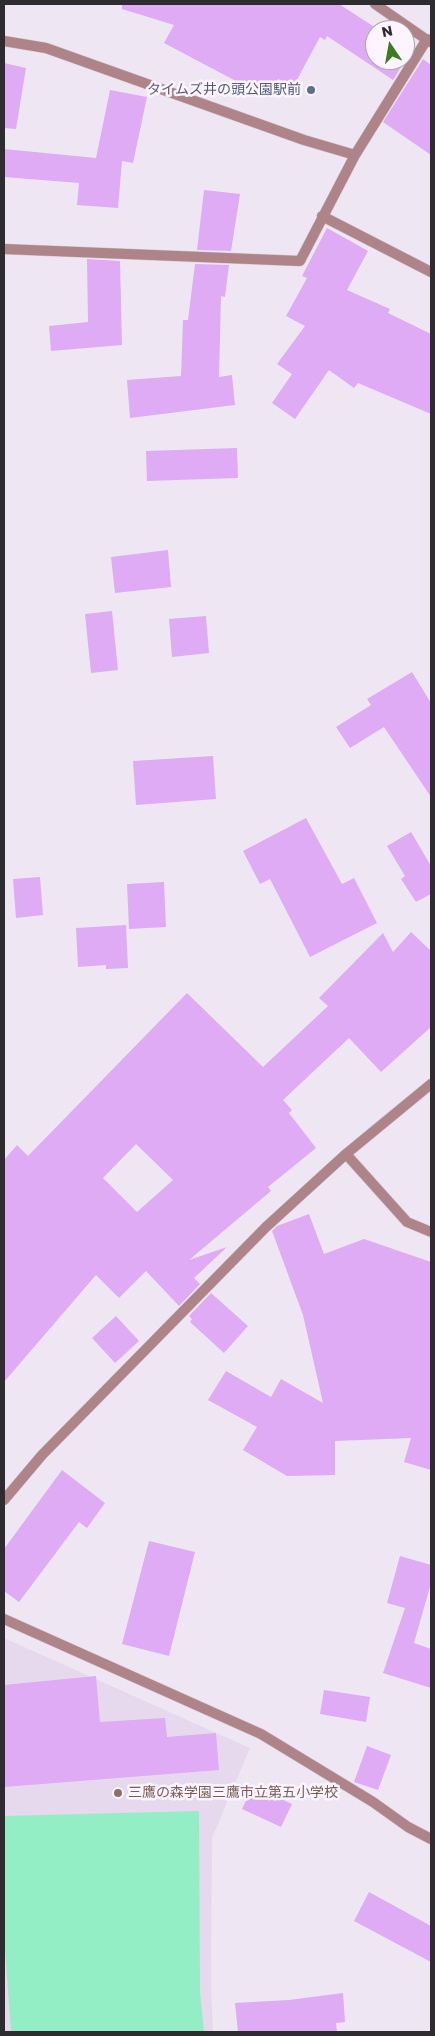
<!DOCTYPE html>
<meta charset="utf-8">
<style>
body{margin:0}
#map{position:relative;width:435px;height:2036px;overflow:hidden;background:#efe6f4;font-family:Poppins,sans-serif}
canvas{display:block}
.frame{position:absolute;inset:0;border:5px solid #2f2c31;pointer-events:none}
.north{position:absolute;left:365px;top:20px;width:50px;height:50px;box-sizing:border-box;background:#fcf4ff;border:1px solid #aaa4ad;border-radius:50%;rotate:348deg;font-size:14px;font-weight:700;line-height:20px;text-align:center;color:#2f2c31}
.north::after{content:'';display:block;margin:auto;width:18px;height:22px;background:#3a7d1f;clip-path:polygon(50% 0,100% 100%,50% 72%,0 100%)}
</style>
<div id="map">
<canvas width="435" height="2036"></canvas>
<div class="frame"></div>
<div class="north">N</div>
</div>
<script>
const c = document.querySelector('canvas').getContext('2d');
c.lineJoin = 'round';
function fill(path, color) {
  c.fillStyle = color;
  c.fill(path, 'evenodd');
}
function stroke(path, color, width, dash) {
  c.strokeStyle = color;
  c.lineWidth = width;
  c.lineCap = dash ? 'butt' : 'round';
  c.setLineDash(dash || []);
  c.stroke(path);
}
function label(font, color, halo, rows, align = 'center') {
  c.font = font + ' Poppins,"Noto Sans JP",sans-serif';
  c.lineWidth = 5;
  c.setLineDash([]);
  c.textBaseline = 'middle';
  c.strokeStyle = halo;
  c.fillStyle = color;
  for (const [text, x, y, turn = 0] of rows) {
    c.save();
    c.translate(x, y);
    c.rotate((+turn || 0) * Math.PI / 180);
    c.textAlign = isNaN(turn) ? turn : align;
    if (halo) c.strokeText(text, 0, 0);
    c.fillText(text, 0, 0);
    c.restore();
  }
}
const built = new Path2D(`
 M4 1638 250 1748 212 1838 211 1985 213 2032H4Z`);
const green = new Path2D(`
 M199 1811 200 1993 204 2032H11L4 1935V1816Z`);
const building = new Path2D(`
 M122 4H339L379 30H375V60H405V47L411 51 393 80 327 36 325 40 320 37 293 87 278 79 268 98 164 43 174 25 122 9Z
 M423 59 431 65V155L383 122Z
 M4 63 26 68 16 129 4 128Z
 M110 90 147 97 133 163 122 161 118 208 77 205 79 183 4 177V149L96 158Z
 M204 190 240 194 231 251 197 250Z
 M327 228 368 251 347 290 390 309 388 313 431 334V414L358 383 354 388 329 370 295 419 272 403 292 374 277 364 305 326 286 316 307 278 302 276Z
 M87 259 120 261 122 345 51 351 49 326 88 322Z
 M195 264 229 265 225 297 221 296 219 377 232 375 235 405 130 418 127 380 181 376 183 320H188Z
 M237 448 238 478 147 481 146 451Z
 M168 550 171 587 115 593 111 557Z
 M112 611 118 670 91 673 85 614Z
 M206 616 209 653 172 657 169 619Z
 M412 672 431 703V797L384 727 350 748 336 727 371 705 367 699Z
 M213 756 216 799 136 805 133 761Z
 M306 818 342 884 354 878 377 923 310 957 270 879 260 884 243 851Z
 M411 832 431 866V894L416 902 401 879 405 876 387 846Z
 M40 877 43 915 16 918 13 879Z
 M164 882 166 927 129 929 127 884Z
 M126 925 128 968 106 969V965L78 967 76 928Z
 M411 932 431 951V1027L381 1072 349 1038 283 1100 292 1110 289 1113 316 1148 268 1187 271 1191 189 1260 227 1247 194 1278 200 1284 179 1306 146 1271 119 1298 96 1275 4 1382V1160L17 1145 28 1156 187 993 263 1067 328 1006 319 998 383 933 393 952ZM136 1144 173 1180 137 1212 103 1178Z
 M309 1214 324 1254 364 1239 431 1262V1470L404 1462 411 1438 335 1441V1475L287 1476 243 1450 257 1427 208 1400 226 1371 271 1397 281 1379 323 1403 303 1315 272 1231 277 1226Z
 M211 1293 248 1326 224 1353 190 1322 192 1319 189 1316Z
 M116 1316 139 1341 115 1363 92 1338Z
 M62 1470 105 1503 87 1528 79 1522 19 1602 4 1591V1549Z
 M149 1541 195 1552 169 1656 122 1644Z
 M400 1556 431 1565V1583L414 1643 431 1649V1688L383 1673 405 1608 387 1603Z
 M96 1676 100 1722 165 1718 167 1737 216 1733 219 1770 4 1787V1685Z
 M324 1690 370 1697 366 1722 320 1714Z
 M367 1746 391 1755 378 1790 354 1782Z
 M253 1786 292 1804 281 1827 242 1809Z
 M369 1892 431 1926V1962L354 1921Z
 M343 1993 345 2022 336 2023 337 2032H238L235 2003 289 2000Z`);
const street = new Path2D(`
 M375 4 430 42
 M4 41 46 48 304 140 355 155
 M322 216 431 272
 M4 249 300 261 355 155 427 39
 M346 1154 407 1222 431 1232
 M4 1500 42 1455 266 1227 346 1154 431 1084
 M4 1619 261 1734 373 1802 408 1827 431 1839`);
const markers = [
 [311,90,5,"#5c6f8a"],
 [118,1793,5,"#8d6e63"]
];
const serviceNames = [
 ["タイムズ井の頭公園駅前",301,90]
];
const educationNames = [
 ["三鷹の森学園三鷹市立第五小学校",128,1793]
];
fill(built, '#e7d9ed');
fill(green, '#93edc5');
fill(building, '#deabf4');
stroke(street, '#ccc5d1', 11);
stroke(street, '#ae8489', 10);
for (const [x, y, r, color] of markers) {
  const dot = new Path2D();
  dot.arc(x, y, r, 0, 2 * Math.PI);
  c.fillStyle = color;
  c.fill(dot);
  stroke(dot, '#fcf4ff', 2);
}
label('14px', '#4e5e75', '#fcf4ff', serviceNames, 'right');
label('14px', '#785e54', '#fcf4ff', educationNames, 'left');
</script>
